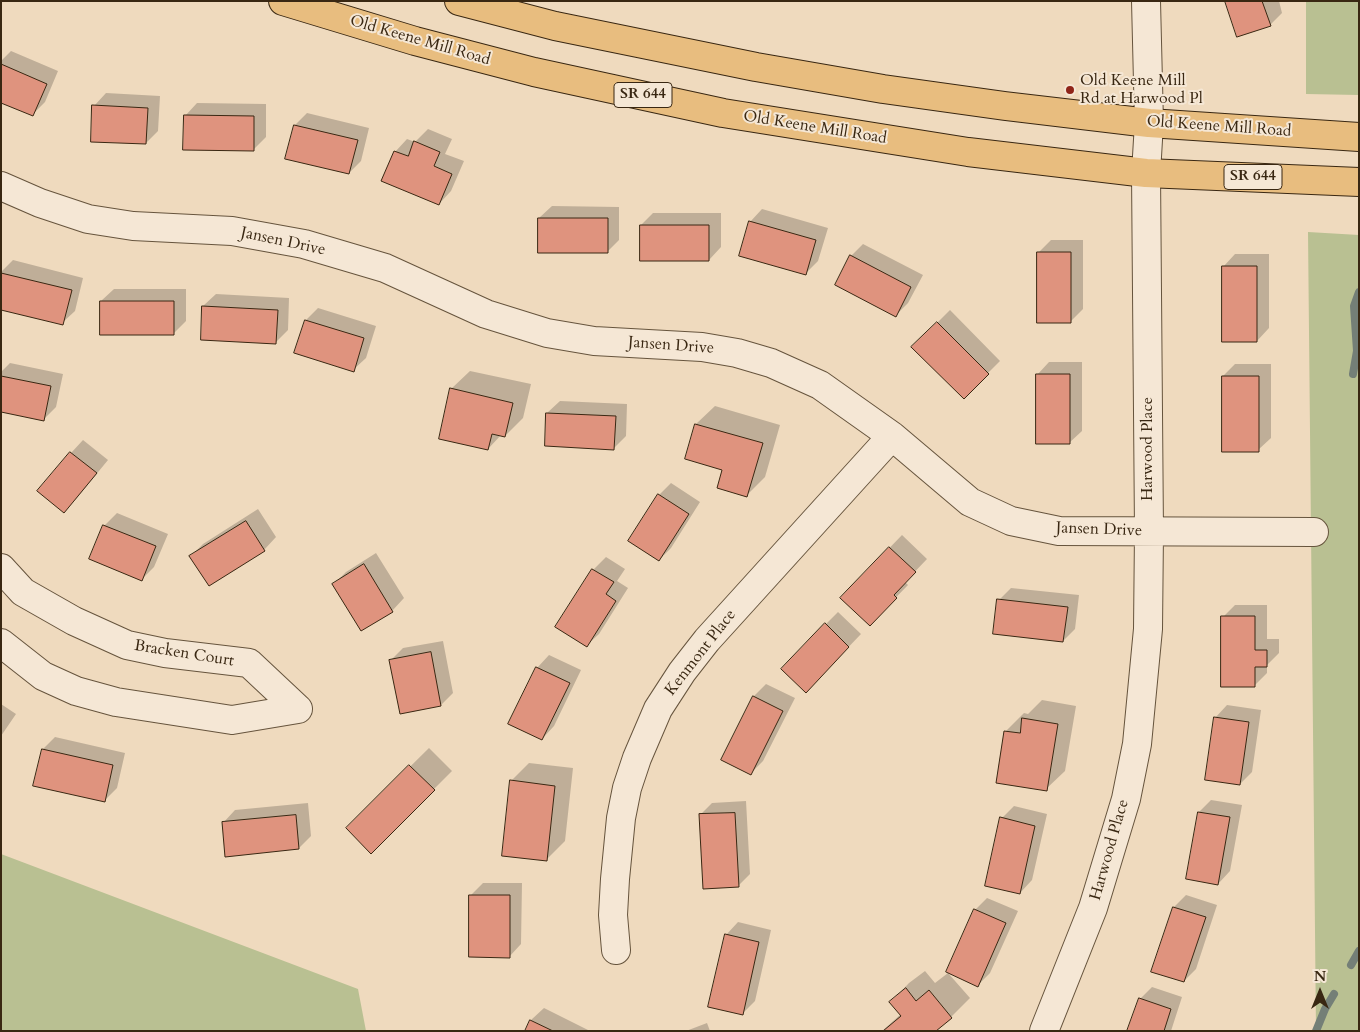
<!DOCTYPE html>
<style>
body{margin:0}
#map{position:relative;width:1360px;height:1032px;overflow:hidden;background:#efdabe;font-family:Cardo,serif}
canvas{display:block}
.frame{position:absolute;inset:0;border:2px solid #392712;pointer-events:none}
.north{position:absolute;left:1295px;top:967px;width:50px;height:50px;-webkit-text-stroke:4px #f5e7d5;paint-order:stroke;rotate:0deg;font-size:14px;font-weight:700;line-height:20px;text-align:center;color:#392712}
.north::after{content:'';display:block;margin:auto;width:18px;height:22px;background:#392712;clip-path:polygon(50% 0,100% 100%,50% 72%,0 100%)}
</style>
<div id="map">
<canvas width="1360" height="1032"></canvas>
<div class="frame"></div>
<div class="north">N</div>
</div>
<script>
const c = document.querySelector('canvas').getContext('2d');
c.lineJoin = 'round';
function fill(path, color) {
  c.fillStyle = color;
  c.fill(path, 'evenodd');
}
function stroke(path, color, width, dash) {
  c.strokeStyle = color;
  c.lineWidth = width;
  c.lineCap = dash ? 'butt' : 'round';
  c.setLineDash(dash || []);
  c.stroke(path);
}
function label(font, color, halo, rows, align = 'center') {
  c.font = font + ' Cardo,serif';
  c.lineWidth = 4;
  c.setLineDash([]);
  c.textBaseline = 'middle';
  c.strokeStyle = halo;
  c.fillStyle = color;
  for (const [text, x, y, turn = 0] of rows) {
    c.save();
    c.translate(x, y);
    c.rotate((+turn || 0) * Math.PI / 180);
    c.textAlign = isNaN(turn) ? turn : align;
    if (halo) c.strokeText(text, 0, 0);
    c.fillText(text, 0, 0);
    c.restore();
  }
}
const green = new Path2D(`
 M1306 1H1359V95L1306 94Z
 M1308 232 1359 235V1031H1316Z
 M1 854 358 989 366 1031H1Z`);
const shadow = new Path2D(`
 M1227 1H1279L1282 13 1270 25Z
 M11 51 58 71 45 102 33 114 1 101V61Z
 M106 93 160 96 158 131 146 143 94 106Z
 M197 103 266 104V137L253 150 185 116Z
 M307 113 369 128 361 161 349 173 287 158 295 125Z
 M428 129 452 139 445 154 464 161 451 191 439 204 395 152 407 139 415 142Z
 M552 206 619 207V240L607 252 539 218Z
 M762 209 828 228 818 261 806 273 750 222Z
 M653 213H721V247L709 260 641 225Z
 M1051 240H1083V309L1070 322 1039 252Z
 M863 244 923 275 908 303 896 315 851 256Z
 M1235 254H1269V328L1257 341 1223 267Z
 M13 260 83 278 75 311 62 323 1 308V272Z
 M114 289H186V321L174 333 101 301Z
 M216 294 289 298 288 330 276 342 203 306Z
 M318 308 376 326 366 358 353 370 296 352 306 320Z
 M950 310 1000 361 964 397 913 347Z
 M1049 362H1082V431L1069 443 1037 375Z
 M10 363 63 374 56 407 44 419 1 411V372Z
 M1235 364H1271V438L1258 450 1223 376Z
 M470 371 531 384 523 418 505 436 501 435 488 449 451 389Z
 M560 401 627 404 626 436 614 448 547 413Z
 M715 406 780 425 765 477 747 495 724 469 686 458 696 424Z
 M83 440 108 460 76 499 64 511 39 491 71 453Z
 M671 483 700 502 671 548 659 560V495Z
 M258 509 276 537 264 550 191 556 203 544Z
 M117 513 168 534 154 567 142 579 104 526Z
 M902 535 927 559 905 582 908 585 870 624 841 598Z
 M376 553 404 598 392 611 334 584 346 572Z
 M606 557 625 569 617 581 628 588 599 634 586 646 556 627 593 570Z
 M1011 588 1079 595 1075 629 1063 641 999 600Z
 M1235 605H1267V639H1279V653L1267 665V673L1255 685 1223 617Z
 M838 612 861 634 818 679 826 624Z
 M443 641 453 693 441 705 401 713 390 661 403 648Z
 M549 655 581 670 554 726 542 739 537 668Z
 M766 684 795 698 763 761 751 773 723 759 754 696Z
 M1042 700 1076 706 1065 771 1046 789 1005 732 1024 713 1028 714Z
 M1 704 16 714 1 736Z
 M1227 705 1261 710 1252 772 1240 784 1215 718Z
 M55 737 125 753 117 788 104 801 43 749Z
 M429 748 452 771 371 852 348 828Z
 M529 763 573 768 565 841 547 859 511 781Z
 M1211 800 1242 805 1230 871 1218 884 1199 812Z
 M746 801 750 874 738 886 700 815 712 803Z
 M308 803 311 836 299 848 223 823 235 810Z
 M1014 806 1047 814 1032 880 1020 893 1002 818Z
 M483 883H522L521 944 509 957 471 895Z
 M1186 895 1217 905 1196 969 1184 981 1153 971 1174 907Z
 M987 898 1018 911 990 973 978 985 975 910Z
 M738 922 771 930 755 1001 743 1013 726 935Z
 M925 971 935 983 948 973 970 998 951 1017 934 1031H882L901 1014 891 1002 909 983Z
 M1152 987 1182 997 1171 1031H1129L1140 999Z
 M544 1008 590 1031H526L531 1020Z
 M707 1023 710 1031H686Z`);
const stream = new Path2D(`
 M1353 374 1357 351 1354 306 1359 292
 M1351 965 1359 951
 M1316 1031 1325 1009 1334 994`);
const building = new Path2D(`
 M1225 1H1262L1271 26 1237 37Z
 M1 64 47 84 33 116 1 103Z
 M92 105 148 108 146 144 91 142Z
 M184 115 254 116V151L183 150Z
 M294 125 358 140 349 174 285 159Z
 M414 141 440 152 434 166 452 174 439 205 381 181 394 151 408 156Z
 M538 218H608V253H538Z
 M749 221 816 240 806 275 739 256Z
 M640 225H709V261H640Z
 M1037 252H1071V323H1037Z
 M850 255 911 287 896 317 835 285Z
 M1222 266H1257V342H1222Z
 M1 273 72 290 63 325 1 310Z
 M100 301H174V335H100Z
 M202 306 278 310 276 344 201 340Z
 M305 320 364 338 354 372 294 353Z
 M937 322 989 374 964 399 911 347Z
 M1036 374H1070V444H1036Z
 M1 376 51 386 44 421 1 412Z
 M1222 376H1259V452H1222Z
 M450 388 513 403 505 437 492 434 488 450 439 439Z
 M546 413 616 416 614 450 545 446Z
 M695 424 763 443 747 497 717 488 722 470 685 459Z
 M70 452 97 473 64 513 37 491Z
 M658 494 689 514 659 561 628 541Z
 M246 521 265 551 209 586 189 556Z
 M103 525 156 546 142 581 89 559Z
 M889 547 916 572 894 595 897 598 870 626 840 598Z
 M364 564 393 612 361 631 332 584Z
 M592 569 614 582 606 594 616 601 587 647 555 627Z
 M997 599 1068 607 1063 642 993 634Z
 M1221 616H1255V650H1267V667H1255V687H1221Z
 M825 623 849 647 806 693 781 669Z
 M431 652 441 706 400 714 389 660Z
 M536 667 570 683 542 740 508 724Z
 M753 696 783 711 751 775 721 760Z
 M1214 717 1249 722 1240 785 1205 780Z
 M1022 718 1058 724 1047 791 996 783 1004 731 1020 733Z
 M42 749 113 765 105 802 33 786Z
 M409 765 435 790 371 854 346 828Z
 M510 780 555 786 547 861 502 856Z
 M1198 812 1230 817 1218 885 1186 879Z
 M735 813 739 887 703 889 699 814Z
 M296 815 299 849 225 857 222 822Z
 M1000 817 1035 826 1020 894 985 886Z
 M469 895H510V958L469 957Z
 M1173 907 1206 917 1184 982 1151 972Z
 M974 909 1006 923 978 987 946 972Z
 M725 934 759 942 743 1015 708 1007Z
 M906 988 916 1001 929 990 952 1018 936 1031H883L901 1016 889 1002Z
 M1139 998 1171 1009 1164 1031H1127Z
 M530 1020 553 1031H525Z`);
const street = new Path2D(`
 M1 186 40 203 88 219 133 226 232 231 304 244 385 268 486 314 547 333 594 341 702 347 737 353 771 363 820 385 892 436 970 502 1011 521 1059 531 1314 532
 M1 568 23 592 74 621 127 645 165 653 249 663 298 709
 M1 643 43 676 76 691 116 702 232 720 298 709
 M616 950 613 915 615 879 621 818 627 788 637 758 658 709 682 672 707 640 892 436
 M1044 1031 1093 908 1126 799 1137 744 1148 629 1149 532 1146 173 1149 123 1146 1`);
const primary = new Path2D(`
 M283 1 415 41 534 72 723 113 968 152 1146 173 1359 182
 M459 1 555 26 756 67 883 89 1005 106 1149 123 1359 137`);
const markers = [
 [1070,90,5,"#8f2418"]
];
const shields = [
 [643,95,58],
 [1253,177,58]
];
const shieldNames = [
 ["SR 644",643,95],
 ["SR 644",1253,177]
];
const streetNames = [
 ["Old Keene Mill Road",420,41,16],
 ["Old Keene Mill Road",1219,127,4],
 ["Old Keene Mill Road",815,128,9],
 ["Jansen Drive",283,242,12],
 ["Jansen Drive",671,346,4],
 ["Harwood Place",1148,449,-90],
 ["Jansen Drive",1099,530,2],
 ["Kenmont Place",701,653,-52],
 ["Bracken Court",184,654,9],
 ["Harwood Place",1110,850,-74]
];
const poiNames = [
 ["Old Keene Mill",1080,81],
 ["Rd at Harwood Pl",1080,99]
];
fill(green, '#b9c092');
fill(shadow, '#0003');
stroke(stream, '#747f77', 8);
fill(building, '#df937e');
stroke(building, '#392712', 1);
stroke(street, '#66543d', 30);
stroke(primary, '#392712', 30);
stroke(street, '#f5e7d5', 28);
stroke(primary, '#e8bd7f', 28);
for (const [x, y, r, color] of markers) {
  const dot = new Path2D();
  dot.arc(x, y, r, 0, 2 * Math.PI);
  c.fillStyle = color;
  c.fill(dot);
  stroke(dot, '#f5e7d5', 2);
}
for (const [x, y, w] of shields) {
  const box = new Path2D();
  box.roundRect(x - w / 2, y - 12.5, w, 25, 4);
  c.fillStyle = '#f5e7d5';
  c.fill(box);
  stroke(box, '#392712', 1);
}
label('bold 15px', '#392712', null, shieldNames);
label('16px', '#392712', '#f5e7d5', streetNames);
label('16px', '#392712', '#f5e7d5', poiNames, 'left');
</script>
